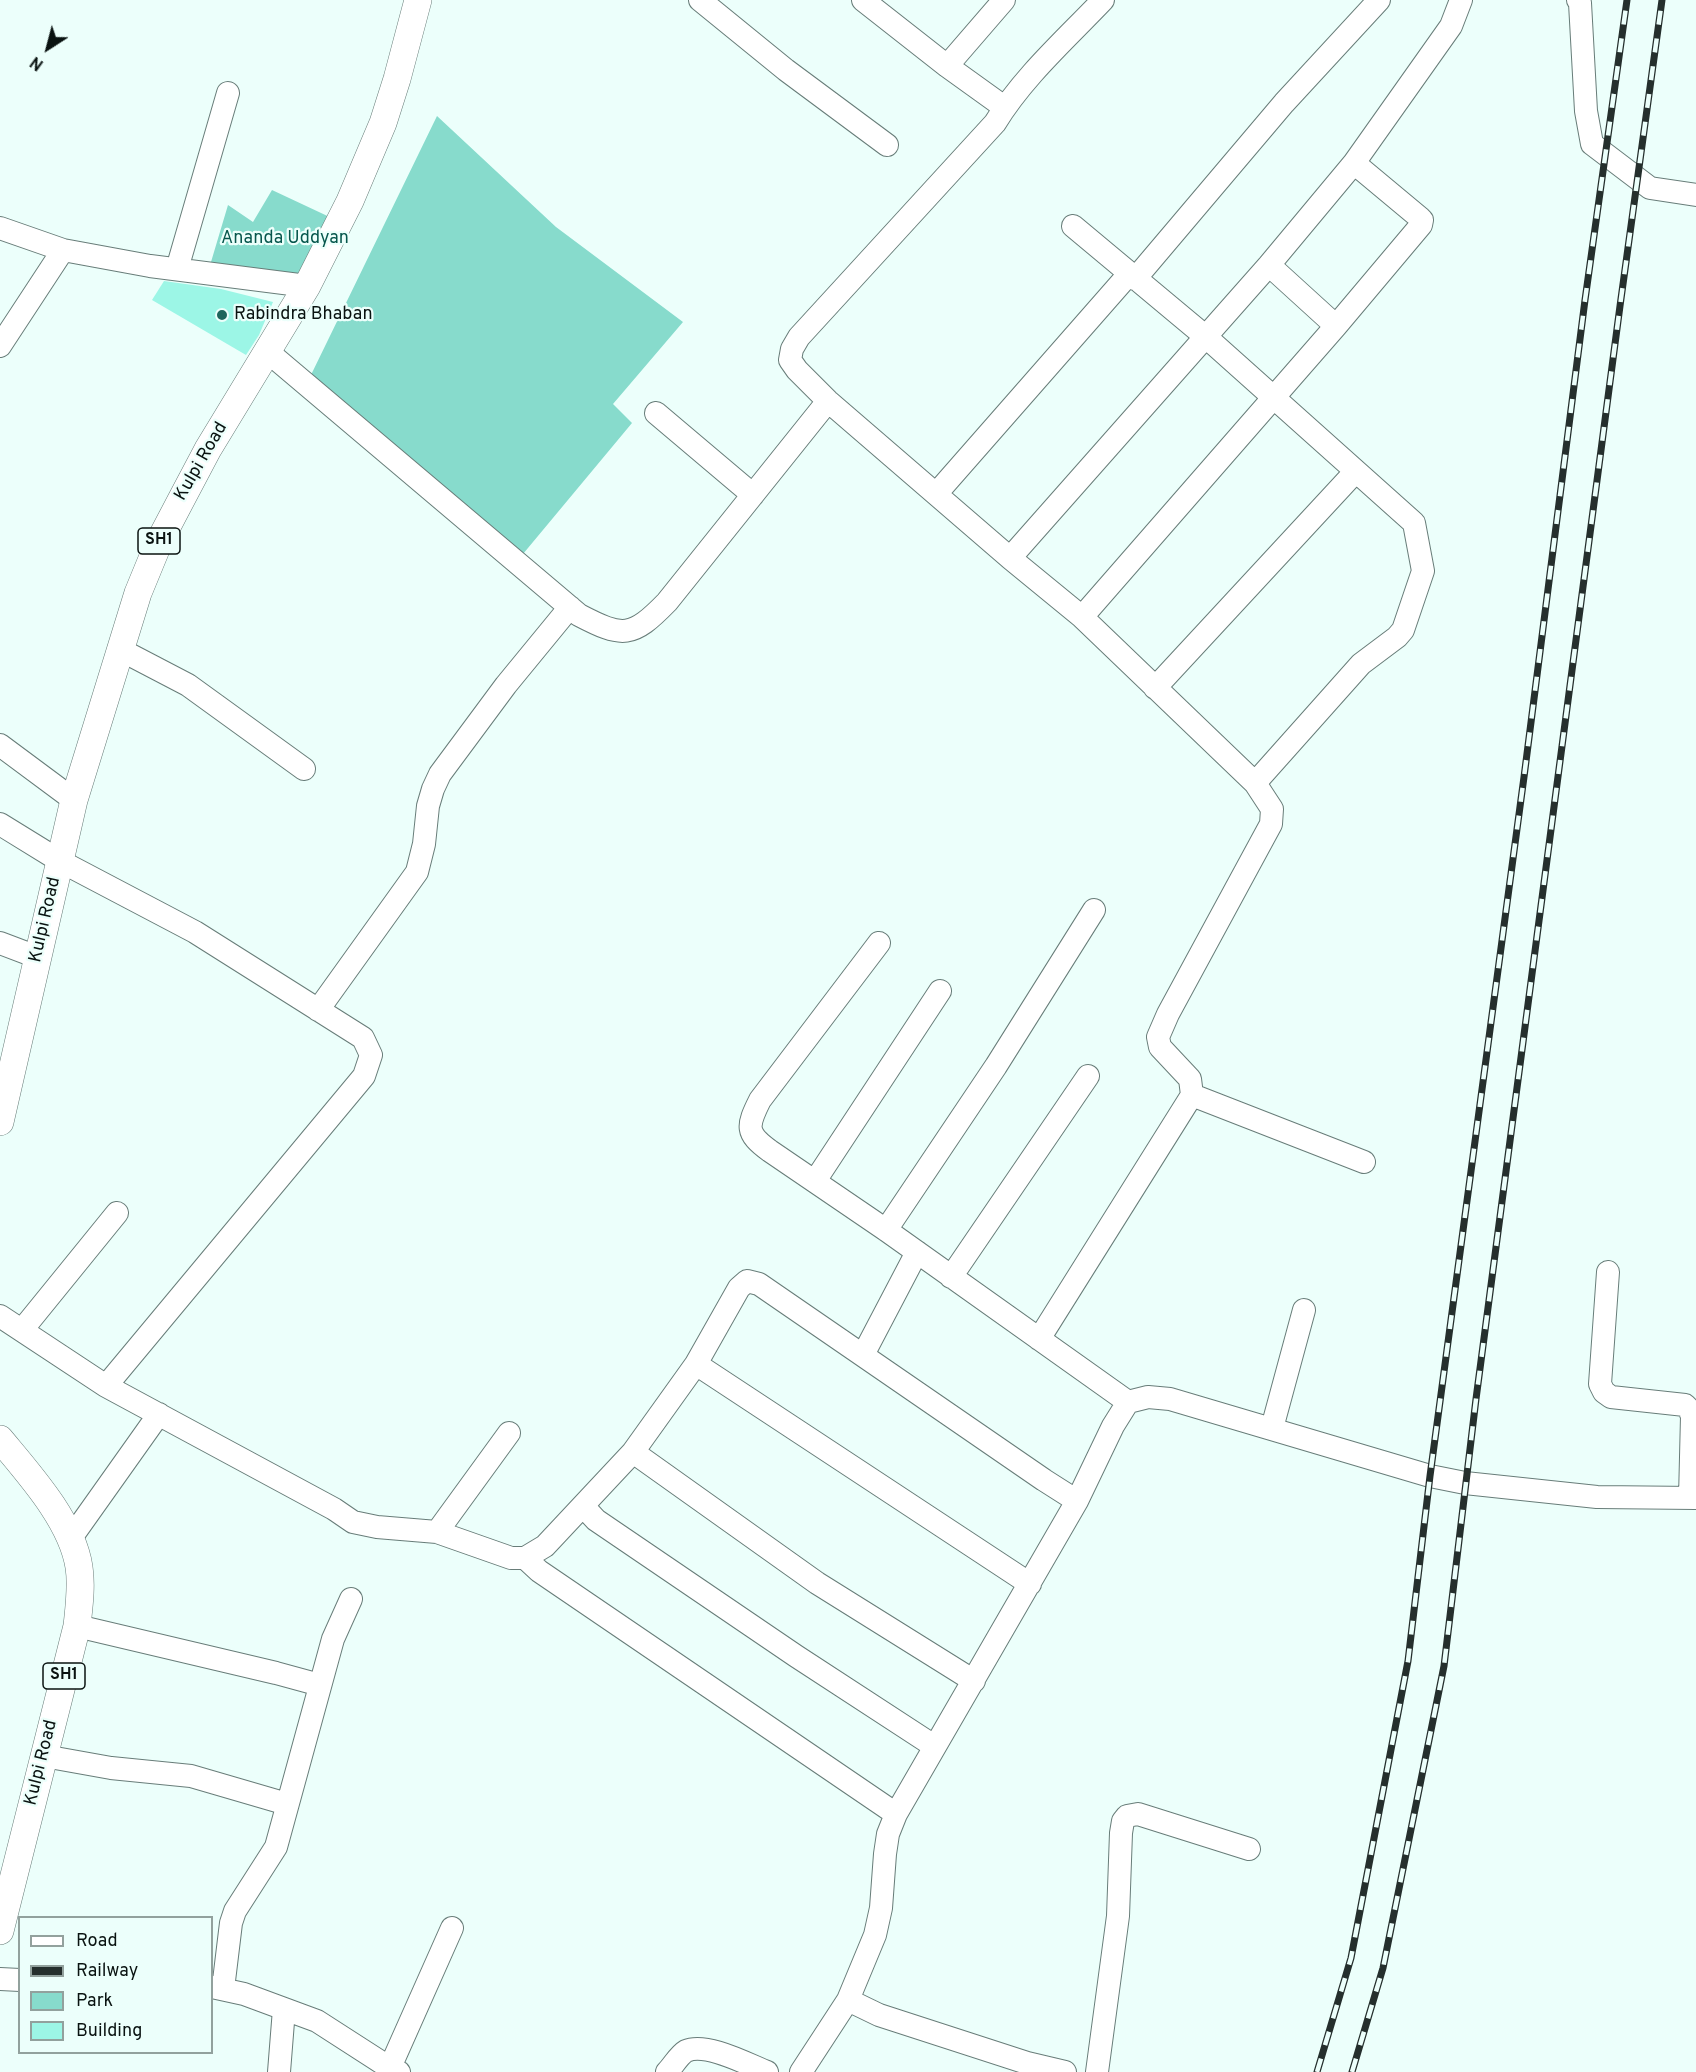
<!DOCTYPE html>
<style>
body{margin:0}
#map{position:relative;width:1696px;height:2072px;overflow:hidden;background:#ecfffb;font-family:Overpass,sans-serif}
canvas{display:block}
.legend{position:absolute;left:18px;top:1916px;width:195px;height:138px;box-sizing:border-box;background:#ecfffb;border:2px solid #92a19d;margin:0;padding:8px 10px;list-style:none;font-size:18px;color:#0a1311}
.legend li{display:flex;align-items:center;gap:12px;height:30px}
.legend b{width:30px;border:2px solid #92a19d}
.north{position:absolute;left:18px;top:18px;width:60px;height:60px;-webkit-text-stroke:4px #ecfffb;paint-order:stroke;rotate:216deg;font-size:16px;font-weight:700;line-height:24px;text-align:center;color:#0a1311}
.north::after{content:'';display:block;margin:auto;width:21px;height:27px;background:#0a1311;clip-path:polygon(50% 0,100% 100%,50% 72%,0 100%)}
</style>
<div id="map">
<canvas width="1696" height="2072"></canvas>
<ul class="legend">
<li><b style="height:8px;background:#fff"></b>Road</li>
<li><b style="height:8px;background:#252f2d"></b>Railway</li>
<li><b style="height:16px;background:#87dbcc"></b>Park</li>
<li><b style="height:16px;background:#9cf6e6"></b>Building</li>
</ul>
<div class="north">N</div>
</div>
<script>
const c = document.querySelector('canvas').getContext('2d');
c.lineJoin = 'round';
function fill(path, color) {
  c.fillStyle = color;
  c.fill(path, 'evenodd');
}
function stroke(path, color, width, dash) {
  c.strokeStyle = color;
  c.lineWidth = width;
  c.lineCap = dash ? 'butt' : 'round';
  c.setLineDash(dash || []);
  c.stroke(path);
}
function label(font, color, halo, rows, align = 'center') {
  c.font = font + ' Overpass,sans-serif';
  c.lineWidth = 4.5;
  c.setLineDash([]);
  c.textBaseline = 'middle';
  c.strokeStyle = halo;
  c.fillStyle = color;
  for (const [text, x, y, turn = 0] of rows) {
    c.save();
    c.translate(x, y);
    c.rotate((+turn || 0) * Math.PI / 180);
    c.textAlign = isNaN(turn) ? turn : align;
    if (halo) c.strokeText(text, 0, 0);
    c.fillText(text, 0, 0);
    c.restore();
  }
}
const green = new Path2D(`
 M437 116 556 227 683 322 613 404 632 423 518 560 309 379Z
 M272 190 336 220 312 265 290 281 211 262 228 205 253 222Z`);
const building = new Path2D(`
 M164 281 221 289 273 302 259 335 246 355 152 300Z`);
const minor = new Path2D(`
 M700 0 786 70 887 145
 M863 0 947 66 1004 107
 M1103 0C1066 39 1023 77 995 123L799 337 792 349 790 360 797 370 828 401 1010 558 1269 265 1354 163 1451 26 1461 0
 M1578 0 1580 3 1586 111 1592 144 1650 188 1696 195
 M947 66 1004 0
 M1073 226 1206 337 1414 523 1423 571 1403 630 1397 637 1361 664 1255 783
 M0 228 63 250 150 266 307 286
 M1269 265 1336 326
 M177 269 228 93
 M1135 279 1284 103 1379 0
 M0 346 63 250
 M268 352 579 615C623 638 632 638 667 602L828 401
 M656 413 753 495
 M936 494 1129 274
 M1010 558 1082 617 1255 783 1272 809 1271 824 1168 1014 1158 1037 1160 1047 1190 1079 1192 1095 1039 1339
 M1082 617 1336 326 1421 225 1422 220 1420 218 1354 163
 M119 649 188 685 304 769
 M1155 688 1356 471
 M0 745 74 800
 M0 824 60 861 195 932 363 1038 371 1055 364 1076 106 1386
 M0 943 37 957
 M879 943 760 1100C747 1126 745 1133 770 1151L886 1230 1128 1402
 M318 1010 417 872 424 844 428 806 433 789 440 774 506 685 570 607
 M1192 1095 1364 1162
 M815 1181 940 991
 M886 1230 996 1066 1094 910
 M1608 1272 1600 1384 1604 1392 1611 1397 1685 1405 1689 1409 1692 1416 1690 1498
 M951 1277 1088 1076
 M0 1316 106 1386 334 1509 353 1522 377 1527 437 1532 511 1558H525L545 1546 633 1452 696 1364 739 1288 747 1281 759 1284 1044 1480 1077 1501
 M22 1330 117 1213
 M863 1355 917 1252
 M696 1364 1030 1584
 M1272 1428 1304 1310
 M633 1452 817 1583 974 1681
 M583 1506 596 1520 796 1656 934 1746
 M437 1532 509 1433
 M71 1538 159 1414
 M525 1558 539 1571 896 1814
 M77 1626 276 1673 320 1685
 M44 1756 111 1768 191 1776 287 1804
 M0 1979 20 1980
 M212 1987 244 1994 317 2021 390 2068 399 2072
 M223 1989 231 1923 235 1911 276 1847 333 1639 351 1599
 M848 2000 875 1935 881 1908 885 1854 888 1834 896 1814 1077 1501 1113 1426 1128 1402 1148 1397 1170 1399 1430 1476 1465 1483 1597 1497 1696 1498
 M279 2072 284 2009
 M388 2072 452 1928
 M667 2072C673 2066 679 2055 686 2051 706 2042 747 2064 767 2072
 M801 2072 848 2000 879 2015 1027 2063 1065 2072
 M1097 2072 1118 1916 1121 1833 1123 1821 1127 1816 1138 1814 1249 1849`);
const major = new Path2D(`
 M0 1122 74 800 138 593 159 542 180 502 208 449 307 286 350 201 383 123 397 79 418 0
 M0 1439C29 1474 72 1521 79 1567 82 1586 79 1607 77 1626L0 1931`);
const rail = new Path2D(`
 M1317 2072 1351 1958 1408 1661 1430 1476 1524 777 1585 300 1627 0
 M1352 2072 1383 1968 1444 1666 1476 1399 1620 306 1662 0`);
const markers = [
 [222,315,6,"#1e665c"]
];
const shields = [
 [159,541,42],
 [64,1676,42]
];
const shieldNames = [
 ["SH1",159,541],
 ["SH1",64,1676]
];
const parkNames = [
 ["Ananda Uddyan",285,239]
];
const poiNames = [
 ["Rabindra Bhaban",234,315]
];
const streetNames = [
 ["Kulpi Road",202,462,-60],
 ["Kulpi Road",46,920,-77],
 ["Kulpi Road",42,1763,-76]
];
fill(green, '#87dbcc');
fill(building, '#9cf6e6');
stroke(minor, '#687d79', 24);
stroke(major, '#687d79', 28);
stroke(minor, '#fff', 22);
stroke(major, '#fff', 27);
stroke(rail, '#252f2d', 7);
stroke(rail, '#ecfffb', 4.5, [14]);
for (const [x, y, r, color] of markers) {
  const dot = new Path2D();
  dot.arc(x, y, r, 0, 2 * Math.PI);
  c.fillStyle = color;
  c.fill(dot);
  stroke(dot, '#ecfffb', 2);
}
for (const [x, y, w] of shields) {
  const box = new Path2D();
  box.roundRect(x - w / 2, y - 13, w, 26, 4.5);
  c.fillStyle = '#ecfffb';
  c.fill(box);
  stroke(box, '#0a1311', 1.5);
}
label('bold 16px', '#0a1311', null, shieldNames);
label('18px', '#07574d', '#ecfffb', parkNames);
label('18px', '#0a1311', '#ecfffb', poiNames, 'left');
label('18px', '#0a1311', '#ecfffb', streetNames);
</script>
